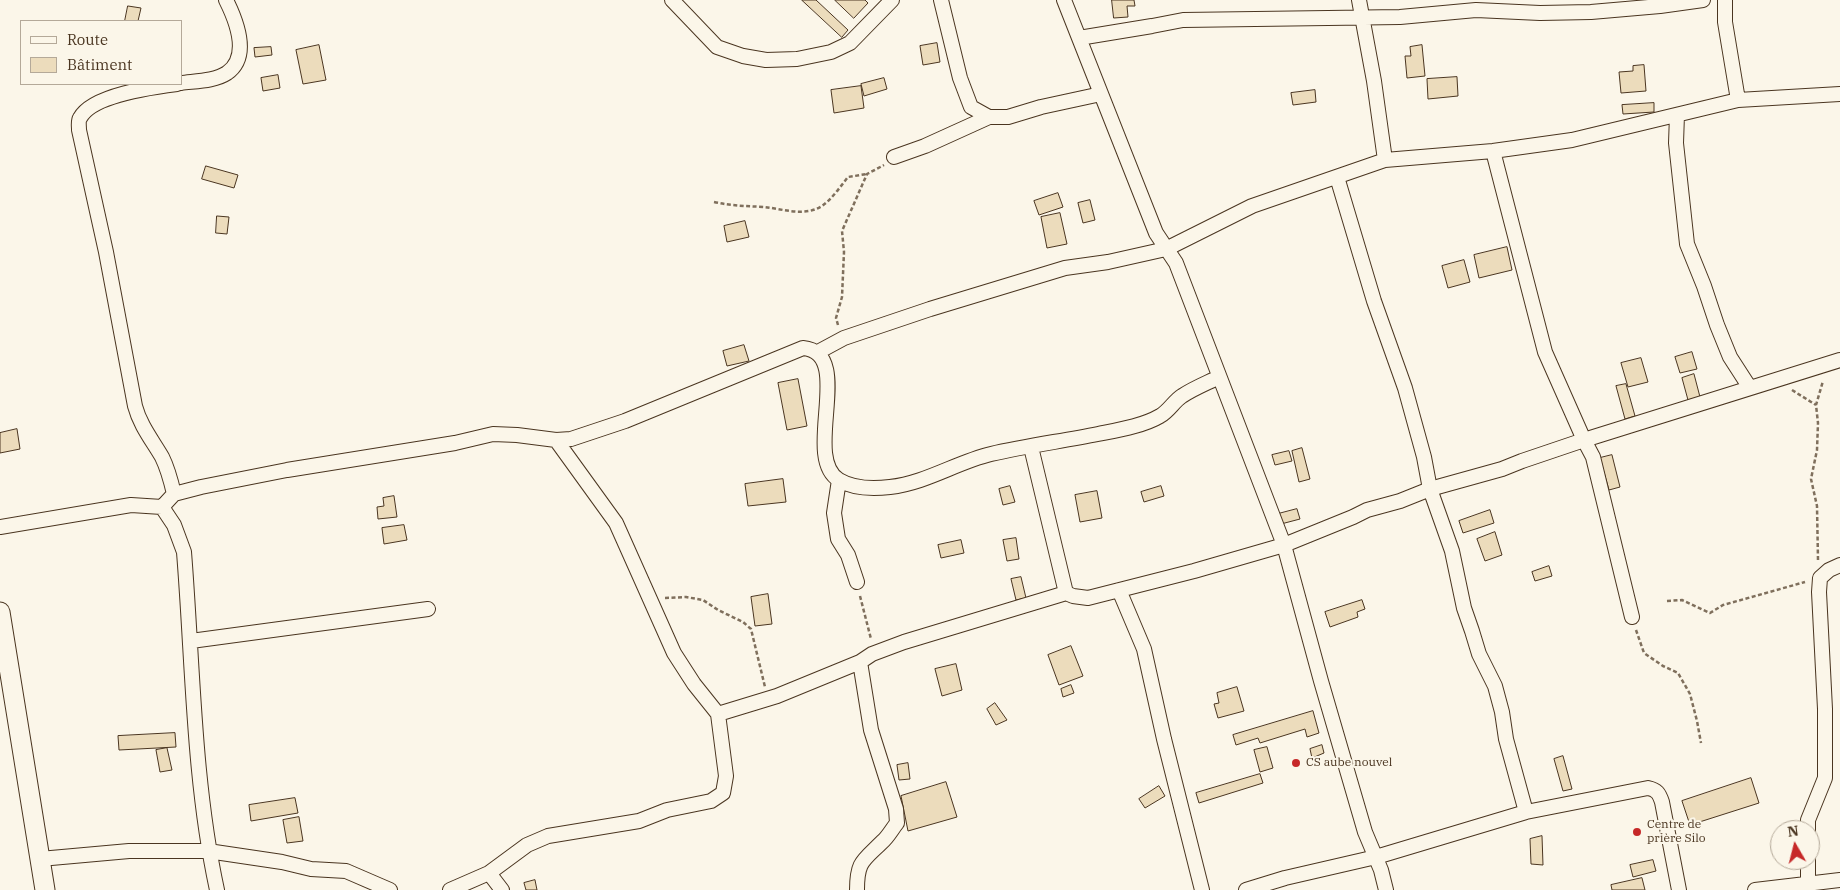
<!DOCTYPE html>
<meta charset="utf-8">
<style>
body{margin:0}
#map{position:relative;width:1840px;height:890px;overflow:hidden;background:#fbf6e9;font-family:"IBM Plex Serif",serif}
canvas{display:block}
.legend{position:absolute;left:20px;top:20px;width:162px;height:65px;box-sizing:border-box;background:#fbf6e9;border:1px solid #b4a999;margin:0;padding:6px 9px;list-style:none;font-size:15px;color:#4a3520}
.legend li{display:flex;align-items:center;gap:10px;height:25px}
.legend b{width:25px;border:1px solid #b4a999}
.north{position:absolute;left:1770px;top:820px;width:50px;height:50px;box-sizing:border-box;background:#fbf6e9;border:1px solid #b4a999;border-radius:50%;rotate:352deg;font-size:14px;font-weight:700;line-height:20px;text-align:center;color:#4a3520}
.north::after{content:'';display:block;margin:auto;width:18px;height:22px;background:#c62828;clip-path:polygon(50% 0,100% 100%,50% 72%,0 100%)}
</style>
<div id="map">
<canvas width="1840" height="890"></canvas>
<ul class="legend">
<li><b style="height:6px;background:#fbf6e9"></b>Route</li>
<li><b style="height:14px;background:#ecdcbc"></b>Bâtiment</li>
</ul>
<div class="north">N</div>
</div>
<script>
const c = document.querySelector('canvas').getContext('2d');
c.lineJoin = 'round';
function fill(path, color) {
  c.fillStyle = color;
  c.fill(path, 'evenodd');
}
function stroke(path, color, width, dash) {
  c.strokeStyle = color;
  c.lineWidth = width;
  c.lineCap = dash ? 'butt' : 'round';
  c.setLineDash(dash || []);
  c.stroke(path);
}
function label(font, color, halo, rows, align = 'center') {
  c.font = font + ' "IBM Plex Serif",serif';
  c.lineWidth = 4;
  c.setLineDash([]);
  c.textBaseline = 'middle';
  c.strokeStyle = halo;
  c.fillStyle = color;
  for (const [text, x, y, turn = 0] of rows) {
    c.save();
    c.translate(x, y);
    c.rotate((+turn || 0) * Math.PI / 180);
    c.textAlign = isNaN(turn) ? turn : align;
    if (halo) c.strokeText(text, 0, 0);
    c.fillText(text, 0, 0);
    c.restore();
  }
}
const building = new Path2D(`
 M802 0H816L848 30 842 37Z
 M835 0H865L868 3 854 18Z
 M1112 0H1134L1135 6H1127L1128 17 1114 18Z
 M128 6 141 8 138 21H125Z
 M937 43 940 62 923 65 920 46Z
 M319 45 326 80 303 84 296 50Z
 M1422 45 1425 76 1407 78 1405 56H1411L1410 47Z
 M271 47 272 55 255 57 254 48Z
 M1644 65 1646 91 1621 93 1619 72 1633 71V66Z
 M278 75 280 88 263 91 261 78Z
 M1457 77 1458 96 1428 99 1427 79Z
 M884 78 887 89 864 96 861 84Z
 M861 86 864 108 834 113 831 90Z
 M1315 90 1316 102 1293 105 1291 93Z
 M1654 103V112L1623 114 1622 105Z
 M206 166 238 175 234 188 202 179Z
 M1058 193 1063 207 1039 215 1034 201Z
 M1090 200 1095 220 1083 223 1078 203Z
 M1060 213 1067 244 1047 248 1041 217Z
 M217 216 229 217 227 234 216 233Z
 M745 221 749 237 727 242 724 226Z
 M1507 247 1512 270 1479 278 1474 255Z
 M1464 260 1470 282 1448 288 1442 266Z
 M744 345 749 361 727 366 723 351Z
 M1692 352 1697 369 1680 373 1675 357Z
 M1641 358 1648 382 1628 387 1621 363Z
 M1694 374 1700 397 1688 400 1682 378Z
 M798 379 807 426 787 430 778 383Z
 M1626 384 1635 416 1625 419 1616 386Z
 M17 429 20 449 0 453V433Z
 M1302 448 1310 479 1299 482 1292 451Z
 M1289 451 1292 461 1275 465 1272 455Z
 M1612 455 1620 487 1609 490 1600 458Z
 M783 479 786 502 748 506 745 484Z
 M1010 486 1015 502 1003 505 999 489Z
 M1161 486 1164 496 1144 502 1141 492Z
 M1097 491 1102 518 1080 522 1075 495Z
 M394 496 397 517 378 519 377 507 384 506 383 498Z
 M1297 509 1300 519 1281 524 1278 514Z
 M1490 510 1494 523 1463 533 1459 521Z
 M404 525 407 540 384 544 382 528Z
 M1495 532 1502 555 1485 561 1477 539Z
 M1016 538 1019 559 1007 561 1003 540Z
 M961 540 964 553 941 558 938 545Z
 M1549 566 1552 576 1535 581 1532 572Z
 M1021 577 1026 598 1016 600 1011 579Z
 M768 594 772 624 755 626 751 597Z
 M1362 600 1365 609 1357 612 1358 617 1330 627 1325 612Z
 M1071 646 1083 676 1059 685 1048 655Z
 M956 664 962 690 942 696 935 669Z
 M1071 685 1074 693 1063 697 1061 689Z
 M1237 687 1244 711 1218 718 1214 704 1219 703 1217 693Z
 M995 703 1007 720 996 725 987 709Z
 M1313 711 1319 733 1307 737 1305 729 1260 743 1258 738 1236 745 1233 735Z
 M175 733 176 747 119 750 118 736Z
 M1322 745 1324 753 1312 758 1310 749Z
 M1267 747 1273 768 1260 772 1254 750Z
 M167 748 172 770 160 772 156 750Z
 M1563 756 1572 789 1563 791 1554 759Z
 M908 763 910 779 899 780 897 765Z
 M1260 774 1263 783 1199 803 1196 793Z
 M1751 778 1759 803 1690 825 1682 801Z
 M946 782 957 817 908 831 901 796Z
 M1159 786 1165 796 1145 808 1139 799Z
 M295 798 298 813 251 821 249 805Z
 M299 817 303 841 287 843 283 820Z
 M1542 836 1543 865 1531 864 1530 839Z
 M1653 860 1656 871 1633 877 1630 865Z
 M1642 878 1645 890H1612L1611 885Z
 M535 880 537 890H526L524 883Z`);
const path = new Path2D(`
 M714 202C732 206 747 206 764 207 783 209 805 217 822 206 832 199 840 187 848 177L867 174
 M838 325 836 318 842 297 844 252 842 231 867 174 884 165
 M1792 390 1816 405
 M1818 560 1817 506 1811 479 1817 450 1818 423 1816 405 1823 381
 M860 596 871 639
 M665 598 686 597 703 600 718 610 743 622 751 629 765 687
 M1667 601 1682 600 1710 613 1723 605 1805 582
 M1636 630 1644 653 1663 666 1678 673 1690 694 1697 721 1701 743`);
const street = new Path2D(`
 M672 0 717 47 743 56 766 60 797 59 831 52 850 43 892 0
 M941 0 960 78 971 107 989 117H1008L1041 107 1101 94
 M1064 0 1156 233 1176 263 1284 545 1321 681 1365 832 1381 870 1386 890
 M1359 0 1374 81 1385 160
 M1725 0V22L1738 100
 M1079 38 1152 26 1183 20 1400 17 1476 10 1540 13 1591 12 1660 6 1703 0
 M181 83C196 81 215 81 227 73 251 56 236 20 226 0
 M1677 115 1676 143 1687 244 1704 286 1717 325 1730 357 1750 388
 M894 157 925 146 989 117
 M1337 177 1374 301 1405 388 1424 457 1430 489 1452 551 1464 608 1472 631 1479 654 1495 686 1502 712 1506 739 1526 812
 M818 352 844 338 930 309 1065 268 1108 262 1166 249 1252 206 1385 160 1493 151 1572 140 1738 100 1840 94
 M1031 447 1066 593
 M839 480 834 513 838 539 848 555 857 582
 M174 494C171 481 168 469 162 457 152 440 140 425 135 406L106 252 79 130C79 126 78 121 80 118 92 95 153 87 177 84
 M162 507 174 494 201 487 287 470 455 443 493 434 517 435 556 440 571 439 625 421 803 348C856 353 801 457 839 480 854 489 873 489 890 487 926 483 957 462 991 454 1026 446 1063 441 1098 434 1118 430 1143 426 1160 416 1169 411 1174 401 1182 396 1194 388 1207 383 1219 377
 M0 527 131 505 162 507 174 525 184 552C193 664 193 779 217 890
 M1119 590 1144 649 1164 739 1202 890
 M1632 617 1593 457 1584 440 1840 360
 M191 641 428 609
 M718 714 777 696 860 662 872 654 904 642 1066 593 1073 596 1088 598 1194 571 1284 545 1353 517 1367 510 1400 501 1430 489 1502 469 1522 461 1584 440 1545 352 1493 151
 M1808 830V820L1825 778V709L1819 592 1820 578 1829 570 1840 565
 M40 859 129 851H208L282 862 311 869 346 871 390 890
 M489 873 502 890
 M1808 884V860
 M450 890 489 873 527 845 548 836 639 821 667 810 711 801 723 793 726 776 718 714 694 684 674 653 616 523 556 440
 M857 890C857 861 863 861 882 842 888 837 892 829 897 823L896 809 871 730 860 662
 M1246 890 1285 878 1376 857 1526 812 1648 788C1657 790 1659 793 1662 802L1679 890
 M1755 890 1840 880`);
const secondary = new Path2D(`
 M0 612 45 890`);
const markers = [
 [1296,763,5,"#c62828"],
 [1637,832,5,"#c62828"]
];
const poiNames = [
 ["CS aube nouvel",1306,763],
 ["Centre de",1647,825],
 ["prière Silo",1647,839]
];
fill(building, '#ecdcbc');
stroke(building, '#4a3520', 1);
stroke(street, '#4a3520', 16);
stroke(secondary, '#4a3520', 21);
stroke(path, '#7f6f5c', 2.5, [4, 2.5]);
stroke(street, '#fbf6e9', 14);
stroke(secondary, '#fbf6e9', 19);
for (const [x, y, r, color] of markers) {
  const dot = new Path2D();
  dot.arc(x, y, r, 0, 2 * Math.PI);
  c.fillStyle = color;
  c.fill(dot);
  stroke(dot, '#fbf6e9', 2);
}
label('12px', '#4a3520', '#fbf6e9', poiNames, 'left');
</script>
